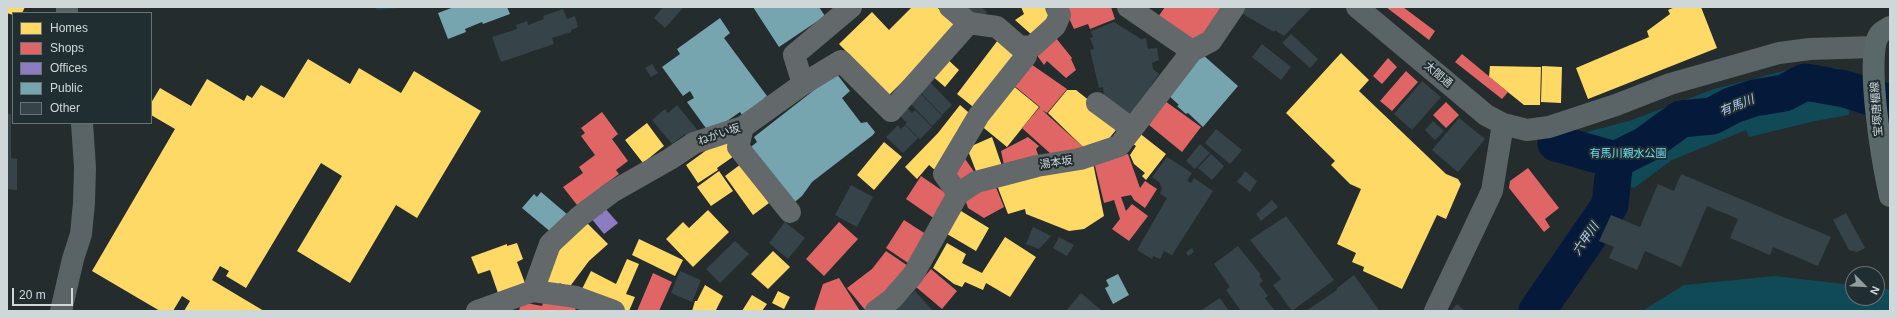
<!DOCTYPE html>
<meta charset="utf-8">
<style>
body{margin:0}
#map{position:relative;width:1897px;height:318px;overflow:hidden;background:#242c2e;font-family:Helvetica,sans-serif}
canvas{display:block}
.frame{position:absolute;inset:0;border:8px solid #cfd7d9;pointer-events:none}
.legend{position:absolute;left:12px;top:12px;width:140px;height:112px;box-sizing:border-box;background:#212e31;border:1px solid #677274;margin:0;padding:5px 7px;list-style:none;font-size:12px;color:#cfd7d9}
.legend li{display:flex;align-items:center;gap:8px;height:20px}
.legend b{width:20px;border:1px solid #677274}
.north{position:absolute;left:1845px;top:266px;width:40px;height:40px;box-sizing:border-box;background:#212e31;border:1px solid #677274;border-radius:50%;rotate:114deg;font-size:11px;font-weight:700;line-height:16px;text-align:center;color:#cfd7d9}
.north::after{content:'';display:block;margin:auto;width:14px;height:18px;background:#939b9d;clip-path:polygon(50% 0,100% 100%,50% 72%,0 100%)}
.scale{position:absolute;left:12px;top:288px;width:61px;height:18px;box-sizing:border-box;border:2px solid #cfd7d9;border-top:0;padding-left:5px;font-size:12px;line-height:14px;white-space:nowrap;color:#cfd7d9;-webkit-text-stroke:3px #212e31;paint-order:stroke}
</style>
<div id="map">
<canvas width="1897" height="318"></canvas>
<div class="frame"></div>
<ul class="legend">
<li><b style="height:11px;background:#ffd966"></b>Homes</li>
<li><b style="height:11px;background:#e06666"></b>Shops</li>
<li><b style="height:11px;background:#8e7cc3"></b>Offices</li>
<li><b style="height:11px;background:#76a5af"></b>Public</li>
<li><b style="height:11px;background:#36444a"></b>Other</li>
</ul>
<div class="north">N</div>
<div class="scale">20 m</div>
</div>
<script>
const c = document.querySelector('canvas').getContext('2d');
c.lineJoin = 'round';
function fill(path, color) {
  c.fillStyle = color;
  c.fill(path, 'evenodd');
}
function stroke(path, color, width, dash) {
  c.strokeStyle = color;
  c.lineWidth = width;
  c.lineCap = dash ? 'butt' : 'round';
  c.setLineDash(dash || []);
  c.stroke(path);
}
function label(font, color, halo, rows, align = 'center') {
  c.font = font + ' Helvetica,"Noto Sans JP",sans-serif';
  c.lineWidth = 4;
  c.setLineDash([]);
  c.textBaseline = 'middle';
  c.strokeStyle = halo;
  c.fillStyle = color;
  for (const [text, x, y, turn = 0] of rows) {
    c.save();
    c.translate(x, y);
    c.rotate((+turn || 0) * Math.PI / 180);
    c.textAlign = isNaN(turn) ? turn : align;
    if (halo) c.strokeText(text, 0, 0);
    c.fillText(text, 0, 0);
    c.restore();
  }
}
const green = new Path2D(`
 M375 7H410L377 10Z
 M1795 68H1838L1847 76 1849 115 1815 121 1749 137 1746 130 1672 160 1634 188 1602 179 1562 154 1571 136 1629 121 1714 89Z
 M1775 276 1853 285V298H1877V288L1890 289V311H1642L1684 285Z`);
const homes = new Path2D(`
 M7 7H25L22 13H13V15L7 13Z
 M912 7H937L957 28 889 95 839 44 872 12 889 30Z
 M1021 7H1050L1055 19 1032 35 1015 20 1024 14Z
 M1675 7H1701L1717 48 1588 99 1576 68 1649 37 1647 31 1670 14 1668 10Z
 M998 40 1018 56 977 110 957 94Z
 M1341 53 1369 80 1359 91 1446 174 1458 179 1461 184 1446 219 1437 215 1402 289 1363 271 1364 267 1352 262 1356 253 1337 244 1361 189 1350 184 1331 165 1335 161 1286 113Z
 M945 57 959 70 945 87 930 74Z
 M308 59 350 84 359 68 401 93 414 71 481 111 417 218 396 205 350 283 297 251 342 176 321 163 246 288 226 276 229 271 220 266 212 280 264 311H184L190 301 182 296 173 311H160L92 271 175 129 151 115V103L160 88 191 106 207 79 244 101 247 95 252 98 261 85 284 98Z
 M1490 66 1541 67 1540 105H1524L1489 77Z
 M1542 66 1562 67 1561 103 1541 102Z
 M1011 84 1039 107 1007 147 979 124Z
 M1067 90H1076L1120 125 1107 141 1083 147 1048 113Z
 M960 105 975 118 936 171 929 165 917 179 905 167 938 133Z
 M647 123 664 146 643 163 625 140Z
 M1138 132 1166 154 1146 180 1142 176 1145 173 1134 164 1130 155 1136 146 1130 142Z
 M992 137 1003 169 979 179 967 148Z
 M726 139 737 154 717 168 718 170 698 183 686 165 715 144Z
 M884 142 902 157 874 190 857 175Z
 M1093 163 1104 216 1084 229 1069 231 1026 214 1025 209 1008 214 995 180Z
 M741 164 769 203 753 215 725 176Z
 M719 171 733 191 711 206 697 187Z
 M708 210 729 232 693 267 666 239 683 222 689 228Z
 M961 211 989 228 976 251 947 234Z
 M586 222 608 244 589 261 568 289 560 283 555 288 544 280V270L565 243Z
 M1005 237 1036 257 1010 297 986 283 983 290 965 282 962 287 954 284 933 268 947 243 966 254 962 263 982 273Z
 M639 239 683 260 675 276 632 255Z
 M517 243 523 259 517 262 525 283 498 293 490 270 478 274 471 257 507 244V246Z
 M773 251 790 267 768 289 751 274Z
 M627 259 639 264 626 294 635 297 629 311H621L580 293 591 271 616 284Z
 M705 285 723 296 716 310 692 311 695 301H697Z
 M778 291 790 297 784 309 772 303Z
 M752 295 767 304 762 311H742Z`);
const shops = new Path2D(`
 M1064 7H1111L1115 19 1090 29 1088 24 1074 29Z
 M1165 7H1225L1204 40 1187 41 1158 17Z
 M1386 7H1403L1435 31 1429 40Z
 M1056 38 1072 58 1071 59 1076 70 1066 78 1047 61 1044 65 1036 54Z
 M1462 54 1508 92 1502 99 1455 62Z
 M1388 58 1397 67 1382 84 1373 76Z
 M1028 62 1067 89 1047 113 1042 110 1083 147 1052 155 1022 128 1040 107 1011 83Z
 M1406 71 1418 82 1392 111 1380 101Z
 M1165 101 1201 127 1182 152 1149 125Z
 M1446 102 1459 115 1446 128 1433 115Z
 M602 112 618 134 612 139 628 161 616 170 619 174 577 205 563 187 583 173 579 167 595 155 581 136 585 133 581 128Z
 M1028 137 1039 146 1036 149 1041 163 1005 170 1001 151Z
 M960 152 978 177 958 190 947 172Z
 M1128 154 1140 188 1145 181 1157 189 1145 208 1134 200 1131 195 1121 197 1126 211 1132 204 1148 216 1129 241 1112 229 1120 219 1114 200 1104 203 1094 162Z
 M1528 168 1559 208 1545 219 1550 227 1544 232 1509 188 1510 181Z
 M921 176 950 196 935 219 906 199Z
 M993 180 1004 207 984 218 968 208 964 196Z
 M904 220 932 238 914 267 886 248Z
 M839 222 858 239 824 276 806 259Z
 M886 251 911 268 866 311 847 288 872 269Z
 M931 269 957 291 942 309 916 287Z
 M653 273 672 282 659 311H637Z
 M839 278 860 311H814L823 284Z
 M544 300 577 304 575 311H519L521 302 542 306Z`);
const offices = new Path2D(`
 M604 207 618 223 604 234 591 218Z`);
const public = new Path2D(`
 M454 7H507L510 14 483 24 482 22 465 29 466 32 448 39 438 13Z
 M753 7H819L825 16 779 47Z
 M720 18 730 33 724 38 767 96 764 98 766 102 744 118 740 112 714 130 708 131 687 102 694 98 690 91 683 96 662 67 680 54 677 49Z
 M1202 54 1238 86 1203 127 1188 113 1186 114 1177 106 1179 105 1168 95Z
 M836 73 850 91 842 98 861 123 867 122 875 132 873 135 812 182 802 196 791 205 747 150 757 142 754 137Z
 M541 192 568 215 552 233 522 208 534 194 537 197Z
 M1118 274 1129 295 1113 304 1105 288 1109 286 1106 280Z`);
const river = new Path2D(`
 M1556 143 1615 160
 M1615 160 1645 145 1681 119 1712 116 1733 105 1754 98 1784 93 1805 82 1845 89 1890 103
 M1537 311 1610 205 1615 160`);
const building = new Path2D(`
 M663 7H684L665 28 654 18Z
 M959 7H981L987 12 978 23Z
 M1239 7H1312L1284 36 1275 30 1274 32 1246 16 1237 9Z
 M563 9 567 19 575 16 578 27 571 30V32L552 38 554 44 501 62 492 37 517 29 516 25 527 21 528 25 544 19 543 16Z
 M1114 22 1141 39 1146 38 1148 49 1157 48 1159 60 1152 63 1153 69 1159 74 1131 115 1104 96 1103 87 1099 88 1090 50 1094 49 1090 38 1093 37 1091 31Z
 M1291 34 1318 59 1310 68 1282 43Z
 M1262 44 1291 67 1281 80 1252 57Z
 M652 64 658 73 651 77 645 68Z
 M929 81 952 105 942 115 919 91Z
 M1422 81 1441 97 1412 130 1394 114Z
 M919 92 942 116 932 126 909 102Z
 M677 105 700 133 690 141 685 134 672 144 652 120 665 109 668 113Z
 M907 108 912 113 915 110 932 127 920 139 905 124 907 123 899 115Z
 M7 114H11V158L17 159V190L7 189Z
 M1459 118 1485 139 1458 172 1432 150Z
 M1433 121 1444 131 1435 140 1425 130Z
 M898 125 901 129 905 125 918 138 903 153 886 137Z
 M1216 129 1242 150 1230 164 1205 143Z
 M1200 144 1210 153 1195 169 1186 161Z
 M1211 154 1224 166 1212 180 1198 168Z
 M1167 157 1192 173 1187 181 1191 183 1194 178 1213 191 1172 255 1164 251 1160 259 1153 256 1152 259 1137 250 1167 198 1160 194 1162 189 1160 183 1152 177Z
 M1245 171 1257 181 1250 192 1237 182Z
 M1681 174 1831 237 1818 266 1773 247 1770 255 1730 238 1738 219 1707 206 1681 267 1645 251 1637 270 1609 258 1614 247 1599 241 1611 215 1640 227 1658 184 1674 191Z
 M851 185 873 197 857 227 835 215Z
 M1272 200 1278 207 1261 221 1256 214Z
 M1846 213 1865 248 1857 252 1849 250 1833 220Z
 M1286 216 1334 280 1292 311 1273 285 1281 279 1250 240Z
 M785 222 805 238 788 259 769 243Z
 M1033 227 1051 236 1039 249 1026 244Z
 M1059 237 1074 245 1067 256 1053 248Z
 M735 241 749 254 720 283 706 269Z
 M1238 246 1261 275 1259 276 1263 281 1259 284 1268 296 1265 298 1275 311H1241L1226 290 1230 287 1214 264Z
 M1192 248 1194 252 1188 256 1186 252Z
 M680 271 701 280 692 302 671 293Z
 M1354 275 1379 310 1306 311 1337 290 1336 289Z
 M915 291 933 311H897L896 309Z
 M1081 293 1102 311H1066Z
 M1220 298 1229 311H1200Z
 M1457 304 1465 311H1451Z`);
const street = new Path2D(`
 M950 7 969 23 997 27 1020 47 1033 46 1055 26 1060 15 1056 7
 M1128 7 1192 51
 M803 84 841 61 891 111 969 23
 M1097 103 1131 128
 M743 127 738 147 790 212
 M958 194 944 174 979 115 1026 56V47
 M533 291 550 244 579 217 612 192 670 159 694 143 743 127 803 84 794 55 851 7
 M477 311 533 291 576 297 614 311
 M876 311 892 299 913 275 958 194 976 182 1037 166 1080 159 1119 146 1192 51 1211 41 1234 7`);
const secondary = new Path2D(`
 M67 7V13
 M1357 7 1486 115 1503 124 1527 130 1549 127 1616 105 1670 84 1779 53 1810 49 1874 47
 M61 311 73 259 81 234 84 203 85 168 82 123
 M1435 311 1492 191 1503 124`);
const primary = new Path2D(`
 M1890 27C1887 29 1882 31 1880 34 1863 52 1884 170 1890 196`);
const streetNames = [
 ["太閤通",1438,75,40],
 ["宝塚唐櫃線",1877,109,-94],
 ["ねがい坂",719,135,-19],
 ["湯本坂",1056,163,-9]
];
const parkNames = [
 ["有馬川親水公園",1628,154]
];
const waterNames = [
 ["有馬川",1737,106,-22],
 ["六甲川",1586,239,-56]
];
fill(green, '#0f4a56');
fill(homes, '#ffd966');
fill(shops, '#e06666');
fill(offices, '#8e7cc3');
fill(public, '#76a5af');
stroke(river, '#051a3b', 37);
fill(building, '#36444a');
stroke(street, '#63686a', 22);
stroke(secondary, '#5a6365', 22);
stroke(primary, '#5b6869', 22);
label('11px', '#cfd7d9', '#212e31', streetNames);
label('11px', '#6ddaf3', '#212e31', parkNames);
label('italic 12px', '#b0cbf3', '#212e31', waterNames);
</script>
